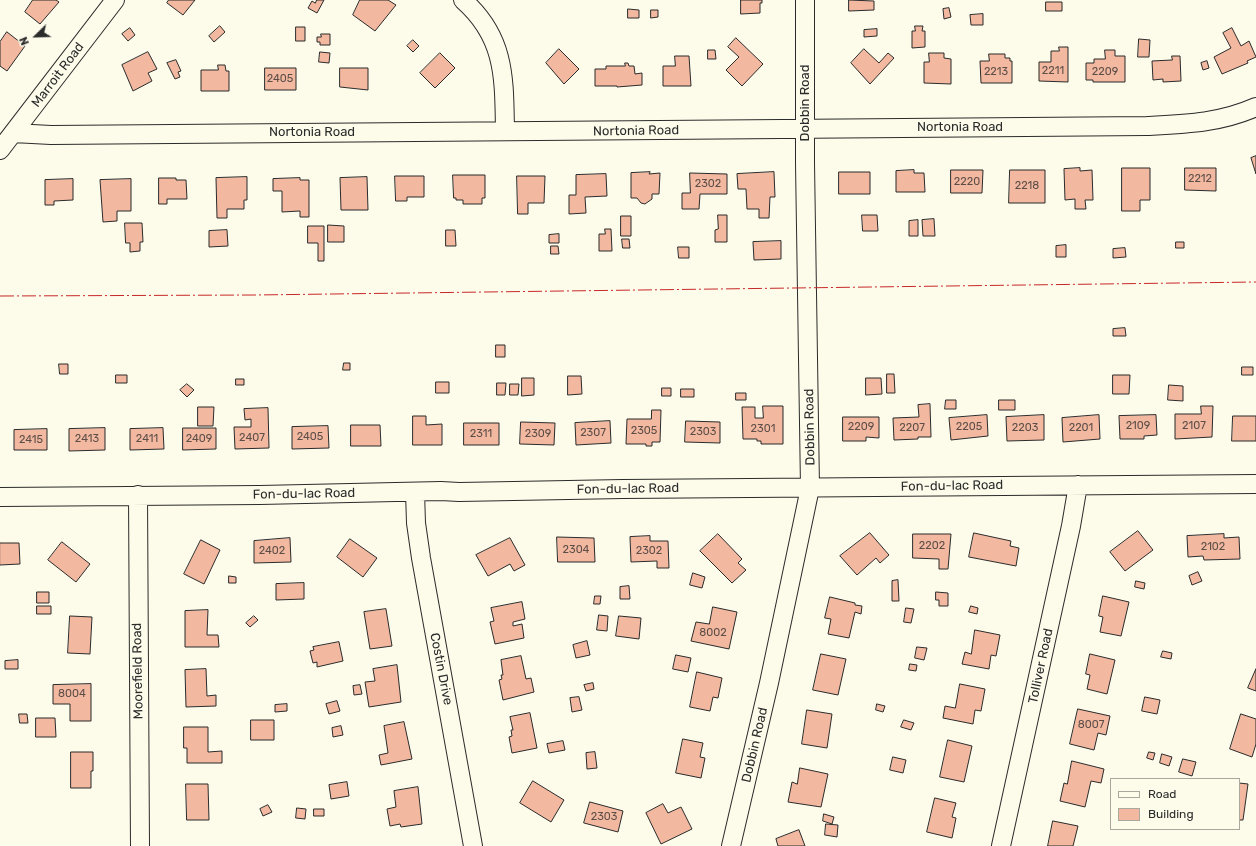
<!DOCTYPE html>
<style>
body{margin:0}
#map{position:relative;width:1256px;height:846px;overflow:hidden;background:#fdfbea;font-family:Rubik,sans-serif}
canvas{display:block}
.legend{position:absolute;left:1110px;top:778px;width:130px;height:52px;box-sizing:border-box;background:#fdfbea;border:1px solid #a9a89e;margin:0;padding:5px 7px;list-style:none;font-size:12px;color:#2b2b2b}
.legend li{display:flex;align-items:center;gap:8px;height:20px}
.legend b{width:20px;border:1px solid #a9a89e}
.north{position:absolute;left:16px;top:16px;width:40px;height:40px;-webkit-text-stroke:3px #fdfbea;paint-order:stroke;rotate:247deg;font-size:11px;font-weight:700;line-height:16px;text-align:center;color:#2b2b2b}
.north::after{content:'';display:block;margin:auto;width:14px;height:18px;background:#2b2b2b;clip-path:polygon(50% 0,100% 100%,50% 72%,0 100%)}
</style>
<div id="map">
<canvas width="1256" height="846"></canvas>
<ul class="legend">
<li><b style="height:5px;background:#fdfbea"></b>Road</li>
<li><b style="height:11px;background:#f2b8a0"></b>Building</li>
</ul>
<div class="north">N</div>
</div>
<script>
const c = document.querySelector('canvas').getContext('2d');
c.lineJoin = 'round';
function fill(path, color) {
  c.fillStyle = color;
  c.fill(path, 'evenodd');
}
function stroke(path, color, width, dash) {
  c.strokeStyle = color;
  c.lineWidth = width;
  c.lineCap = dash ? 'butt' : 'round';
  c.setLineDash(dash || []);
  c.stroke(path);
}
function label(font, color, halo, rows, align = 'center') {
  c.font = font + ' Rubik,sans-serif';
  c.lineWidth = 3;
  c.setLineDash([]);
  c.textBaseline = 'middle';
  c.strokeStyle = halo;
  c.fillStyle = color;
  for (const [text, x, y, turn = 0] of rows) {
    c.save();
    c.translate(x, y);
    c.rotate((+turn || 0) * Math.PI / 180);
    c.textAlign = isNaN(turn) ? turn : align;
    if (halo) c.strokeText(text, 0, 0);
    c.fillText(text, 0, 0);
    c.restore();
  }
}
const building = new Path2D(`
 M33 0H56L59 2 40 24 25 12Z
 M169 0H195L183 15 167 3Z
 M317 0H324L317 13 308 8 312 1 315 3Z
 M360 0H388L396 5 375 31 353 15Z
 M741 0H762V3H760V13L741 14Z
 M849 0 874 1V10L849 11Z
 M1046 2H1062V11H1046Z
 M949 8 951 17 944 19 943 9Z
 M628 9 639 10V18H628Z
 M651 10H658V17L651 18Z
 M983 14V25H971L970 15Z
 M220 26 225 32 214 42 209 36Z
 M915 26H923L922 31H925V47L912 48V31H915Z
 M296 27H305V41H296Z
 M130 28 135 35 128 41 122 34Z
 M1232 28 1241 46 1249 41 1256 57 1247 61 1248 63 1222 74 1214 57 1231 48 1223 33Z
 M877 29V36L864 37V30Z
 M7 32 25 46 7 71 0 66V42Z
 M321 34H330V45H320V42H317V37H321Z
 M736 38 763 64 742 86 726 70 739 57 728 47Z
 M1139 39 1150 40 1149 57H1138Z
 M413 40 419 46 413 52 407 46Z
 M1059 47H1068V82L1039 81V62H1051V51H1059Z
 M559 49 579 69 564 84 546 63Z
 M864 49 879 63 888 53 894 58 870 84 851 63Z
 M708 50H715L716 59H708Z
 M1105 50H1115V56H1125V82H1093V80H1086V63H1094V59H1105Z
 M148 52 157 69 148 73 152 81 133 91 122 65Z
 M320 52 330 53 329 63 319 62Z
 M440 53 455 68 435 88 420 73Z
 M929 53H944V58L951 59V84L924 83V62H929Z
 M989 54H1005V58H1010V61H1012V83H981L980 61H989Z
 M675 56H689L691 86H663V66H675Z
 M1172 56H1180L1181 81 1163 82V79L1153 80 1152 61 1172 60Z
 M176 60 181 71 178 72 180 77 175 79 167 63Z
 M1207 61 1209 68 1203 70 1201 63Z
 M625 63H628L629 66H634L635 74 642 73V85L617 87V86H595V69H606V66H625Z
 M218 65H225L226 71H229V91H201V70H218Z
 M265 68H296V90H265Z
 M340 68H368V90L340 87Z
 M1256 156V174L1251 158Z
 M1080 168V171L1092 170 1093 200H1085L1086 209H1075V199L1065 200 1064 169Z
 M1122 168H1150V200H1140V211H1122Z
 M1185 168H1216V191L1185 190Z
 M914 170V173H924L925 192H896V171Z
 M951 170H983L982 193H951Z
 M1010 170H1045V203H1009Z
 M650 172 649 174 660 173 659 194H652V199L645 204 641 203 637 198H631V173Z
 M774 172 775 197H770L769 218H759V209H747L746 189H738L737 174Z
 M839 172H870V194H839Z
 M690 173 727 174V194H700L699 209H682V193H690Z
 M606 174 607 196 585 197 586 213 569 214V195H576V175Z
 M453 175H485V198H482V204H463V200H456V198H454Z
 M395 176H424V197H407V201H396Z
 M517 176H545L544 203H528V214H518Z
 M247 177V200H244V209H227V218H217L216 178Z
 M367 177 368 210H341L340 178Z
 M159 178H176V180H186L187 199H167V204H159Z
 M300 178V180H309V217H300V211L282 212V191H273V179Z
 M73 179V200L54 201V205H45V180Z
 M131 179V211H117V221L103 222 100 180Z
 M718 215H727V242H715V230L718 229Z
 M862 215H877L878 231H863Z
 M621 216H631V236H621Z
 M934 219 935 236H923L922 220Z
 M918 220V236H909V221Z
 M125 223H142L143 242H140V251L130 252V243H126Z
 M328 225 344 226V242H328Z
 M308 226H324V261H318V243H308Z
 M605 229H611L612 251H599V234H605Z
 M227 230 228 246 209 247V231Z
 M446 230H455L456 246H446Z
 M559 234V243H549V235Z
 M622 239H629L630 248H623Z
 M781 241V259L754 260 753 242Z
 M1176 242H1184V248H1176Z
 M1066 245V257H1056V246Z
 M551 246H558L559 254H551Z
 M678 247H689V258H679Z
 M1125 248 1126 257 1113 258V249Z
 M1125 328 1126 336H1113V329Z
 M496 345H505V357H496Z
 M344 363H350V370H343Z
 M59 364H68V374H60Z
 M1242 367H1253V375H1242Z
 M887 374H894L895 393H887Z
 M116 375H127V383H116Z
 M1113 375H1130L1129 394H1113Z
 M568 376H581L582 394 568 395Z
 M522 378H534V395L522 396Z
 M866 378H881L882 394 866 395Z
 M236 379H244V385H236Z
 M436 382H449V393H436Z
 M497 383H506L505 395H497Z
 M187 384 194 390 187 397 180 390Z
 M510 384H519L518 395H510Z
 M1169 385 1183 386V401L1168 400Z
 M662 388H671V396H662Z
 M681 389H694V397H681Z
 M736 393H746V400H736Z
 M946 400H956V409H945Z
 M999 400H1015V410H999Z
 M930 404 931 437H918V439L894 440 893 418 919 417 918 405Z
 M763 406H783V444H761V441H757V439H743L742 407H755V418H763Z
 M1201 406H1213L1212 437 1175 439V414H1201Z
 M198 407H214L213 426H198Z
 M268 408 269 448 235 449 234 427H251V419L245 420 244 409Z
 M652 410H661L660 442H652V446H646V444H626L627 419H651Z
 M987 415 988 436 951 440 949 418Z
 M1044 415V440L1007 441 1006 417Z
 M1099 415 1100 439 1063 442 1062 418Z
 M1156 415 1157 435 1144 436V439H1120L1119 416Z
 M413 416H426V425L442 424V445H413Z
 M1233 416H1256V441H1232Z
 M843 417H879V438L866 437V441H843Z
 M610 421 611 443 576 445 575 423Z
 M686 421 720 422V443L685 442Z
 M521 422 555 423 554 445 520 444Z
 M464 423H499V445H464Z
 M351 425H380L381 446H351Z
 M328 426 329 448 292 449V427Z
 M105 428V450L69 451V429Z
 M163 428 164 449 130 450V429Z
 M183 428H216V449L183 450Z
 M47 429V450H14V430Z
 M1138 531 1153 550 1125 571 1110 552Z
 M870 533 889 555 880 563 876 558 857 575 840 556Z
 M974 533 1011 541 1010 546 1019 548 1016 566 969 557Z
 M718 534 742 559 738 563 746 570 732 583 700 551Z
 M913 534H951L948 569H939V559L913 558Z
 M1224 534V538L1239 537 1240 559 1204 560 1203 556 1188 557 1187 536Z
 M650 536V541H668L669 568H657V561L631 562 630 537Z
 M557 537 594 538 595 562H558Z
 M290 538 291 562 254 563V541Z
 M510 538 525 565 514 571 510 564 488 576 476 555Z
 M350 539 377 558 363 577 337 557Z
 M201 540 220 550 204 584 184 574Z
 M62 542 90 564 76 582 48 560Z
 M0 543H19L20 564 0 565Z
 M1198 572 1202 581 1192 585 1189 576Z
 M693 573 705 577 702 588 690 585Z
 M229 576 236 577V583H229Z
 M898 580 899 601H892V581Z
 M1136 581 1145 583 1144 589 1135 587Z
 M304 583V599L276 600V584Z
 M629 586 630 599H620V587Z
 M37 592H49V603H37Z
 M936 592 948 593V606H939V600H936Z
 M595 596H601L600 604H594Z
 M1103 596 1129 602 1121 636 1100 632 1103 617 1099 616Z
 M830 597 855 603V605L862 606 861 614 855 612 849 638 828 634 831 619 825 618Z
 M522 602 525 619 513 622V626L522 624 524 638 495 644 490 622 494 621 491 608Z
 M37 606H51V614H37Z
 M971 606 978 608 977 614 969 612Z
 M713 607 737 612 729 649 691 641 696 622 709 624Z
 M906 608 914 609 911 623 904 622Z
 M386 609 392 646 370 649 364 612Z
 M208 610 207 635H218L219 647H185V611Z
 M599 615 608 616 607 631 597 630Z
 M70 616 92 617 90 654 68 653Z
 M254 616 258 620 250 627 246 623Z
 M619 616 641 618 639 639 616 636Z
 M975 630 1000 635 996 656 991 655 989 669 962 664 965 652 971 654Z
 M587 641 590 655 576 658 573 645Z
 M339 642 343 661 317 667V662L313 663 310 651 314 650 313 647Z
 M917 647 927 648 924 660 915 658Z
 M1163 651 1172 653 1171 659 1161 657Z
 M821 654 846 659 838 695 813 690Z
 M1090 654 1115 660 1107 694 1087 689 1090 675 1086 674Z
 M676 655 691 658 688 672 673 669Z
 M521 656 526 679 531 678 534 692 503 700 499 680 502 679 501 675H503L501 660Z
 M18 660V669H5V661Z
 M910 664 917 665 916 671 909 670Z
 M397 665 401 702 369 707 365 682 375 681 373 669Z
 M206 669 207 696 216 695V706L186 707 185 670Z
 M1256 669V691L1248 688Z
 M697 672 722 678 718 698 713 697 710 711 690 707Z
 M593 683 594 689 586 691 584 685Z
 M91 684V721H70V704H53V685Z
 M960 684 985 689 981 711 975 710 973 724 943 718 945 706 955 708Z
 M360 685 362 694 354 695 353 686Z
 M579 697 582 710 572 712 570 698Z
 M1145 697 1160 700 1157 714 1142 711Z
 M337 701 340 711 329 714 326 704Z
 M287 704V711L275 712V705Z
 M877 704 885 706 883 712 876 710Z
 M1078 709 1110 716 1106 735 1098 733 1094 750 1070 744Z
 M807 710 832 714 827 748 802 744Z
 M530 713 537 748 512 753 509 737 512 736 511 730H513L510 717Z
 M19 714H27L28 723H20Z
 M1241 714 1256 719V744L1252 757 1230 749Z
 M36 718H55L56 737H36Z
 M251 720H274V740H251Z
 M904 720 914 723 911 730 901 727Z
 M404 722 412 759 381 765 379 755 388 753 384 726Z
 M341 726 343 735 333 737 332 728Z
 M184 727H208V752L222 751V763H187V748H184Z
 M683 739 703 743 700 757 705 758 701 778 676 773Z
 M948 740 972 746 964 782 940 777Z
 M563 741 565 750 549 753 547 744Z
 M71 752H93V771H91V788H71Z
 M595 752 597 768 587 769 586 753Z
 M1149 752 1155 753 1153 760 1147 758Z
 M1162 754 1172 757 1169 766 1160 763Z
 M893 757 906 760 903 773 890 770Z
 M1183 759 1196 762 1192 776 1179 772Z
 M1072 761 1104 769 1101 783 1091 781 1085 807 1060 801 1064 783 1067 784Z
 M800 768 828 774 821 807 788 802 792 782 797 784Z
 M533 781 564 800 551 822 520 803Z
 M347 782 349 796 331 799 329 785Z
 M1239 783 1248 784 1243 820H1239Z
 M186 784H208L209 820H187Z
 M418 787 422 824 401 827 400 824 390 826 387 809 396 807 394 791Z
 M935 798 956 803 952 817 956 818 952 838 927 832Z
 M590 802 623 811 618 832 584 823Z
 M663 804 668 813 681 807 692 829 661 844 646 813Z
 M268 805 272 812 263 816 260 809Z
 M297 808 306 809 305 819 296 818Z
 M314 809H324V816H314Z
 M824 814 834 817 832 824 823 821Z
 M1053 821 1078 826 1073 846H1048Z
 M826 824 838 825 837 837 825 835Z
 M799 830 805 846H778L776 839Z`);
const minor = new Path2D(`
 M463 0C506 38 504 79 505 131
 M13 133 51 135 1147 126C1186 124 1220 123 1256 107
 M0 150 115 0
 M415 492 416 523 421 558 473 846
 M138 495 140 846
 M0 497 260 495 441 491 459 492 623 489 1256 484
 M731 846 769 683 810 488 805 163V0
 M1001 846 1071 526 1078 485`);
const power = new Path2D(`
 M0 296 255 295 1256 282`);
const numberNames = [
 ["2211",1053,71],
 ["2213",996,72],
 ["2209",1105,72],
 ["2405",280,79],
 ["2212",1200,179],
 ["2220",967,182],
 ["2302",708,184],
 ["2218",1027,186],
 ["2109",1138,426],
 ["2107",1194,426],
 ["2209",861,427],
 ["2205",969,427],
 ["2207",912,428],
 ["2203",1025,428],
 ["2201",1081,428],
 ["2301",763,429],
 ["2305",644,431],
 ["2303",703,432],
 ["2307",593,433],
 ["2311",481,434],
 ["2309",538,434],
 ["2405",310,437],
 ["2407",252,438],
 ["2413",87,439],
 ["2411",147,439],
 ["2409",199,439],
 ["2415",31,440],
 ["2202",932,546],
 ["2102",1213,547],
 ["2304",576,550],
 ["2402",272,551],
 ["2302",649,551],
 ["8002",713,633],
 ["8004",72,694],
 ["8007",1091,725],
 ["2303",604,817]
];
const streetNames = [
 ["Marroit Road",58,75,-53],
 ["Dobbin Road",805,103,-90],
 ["Nortonia Road",960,127],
 ["Nortonia Road",636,131,-1],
 ["Nortonia Road",312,132],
 ["Dobbin Road",810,427,-91],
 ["Fon-du-lac Road",952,486,-1],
 ["Fon-du-lac Road",628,489,-1],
 ["Fon-du-lac Road",304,494,-1],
 ["Tolliver Road",1041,666,-78],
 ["Costin Drive",441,669,79],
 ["Moorefield Road",138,671,-91],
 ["Dobbin Road",755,745,-77]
];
fill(building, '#f2b8a0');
stroke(building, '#2b2b2b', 1);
stroke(minor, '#2b2b2b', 20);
stroke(minor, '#fdfbea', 18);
stroke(power, '#c62828', 1, [14, 3, 2, 3]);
label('11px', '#5d4e48', null, numberNames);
label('13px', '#2b2b2b', '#fdfbea', streetNames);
</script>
